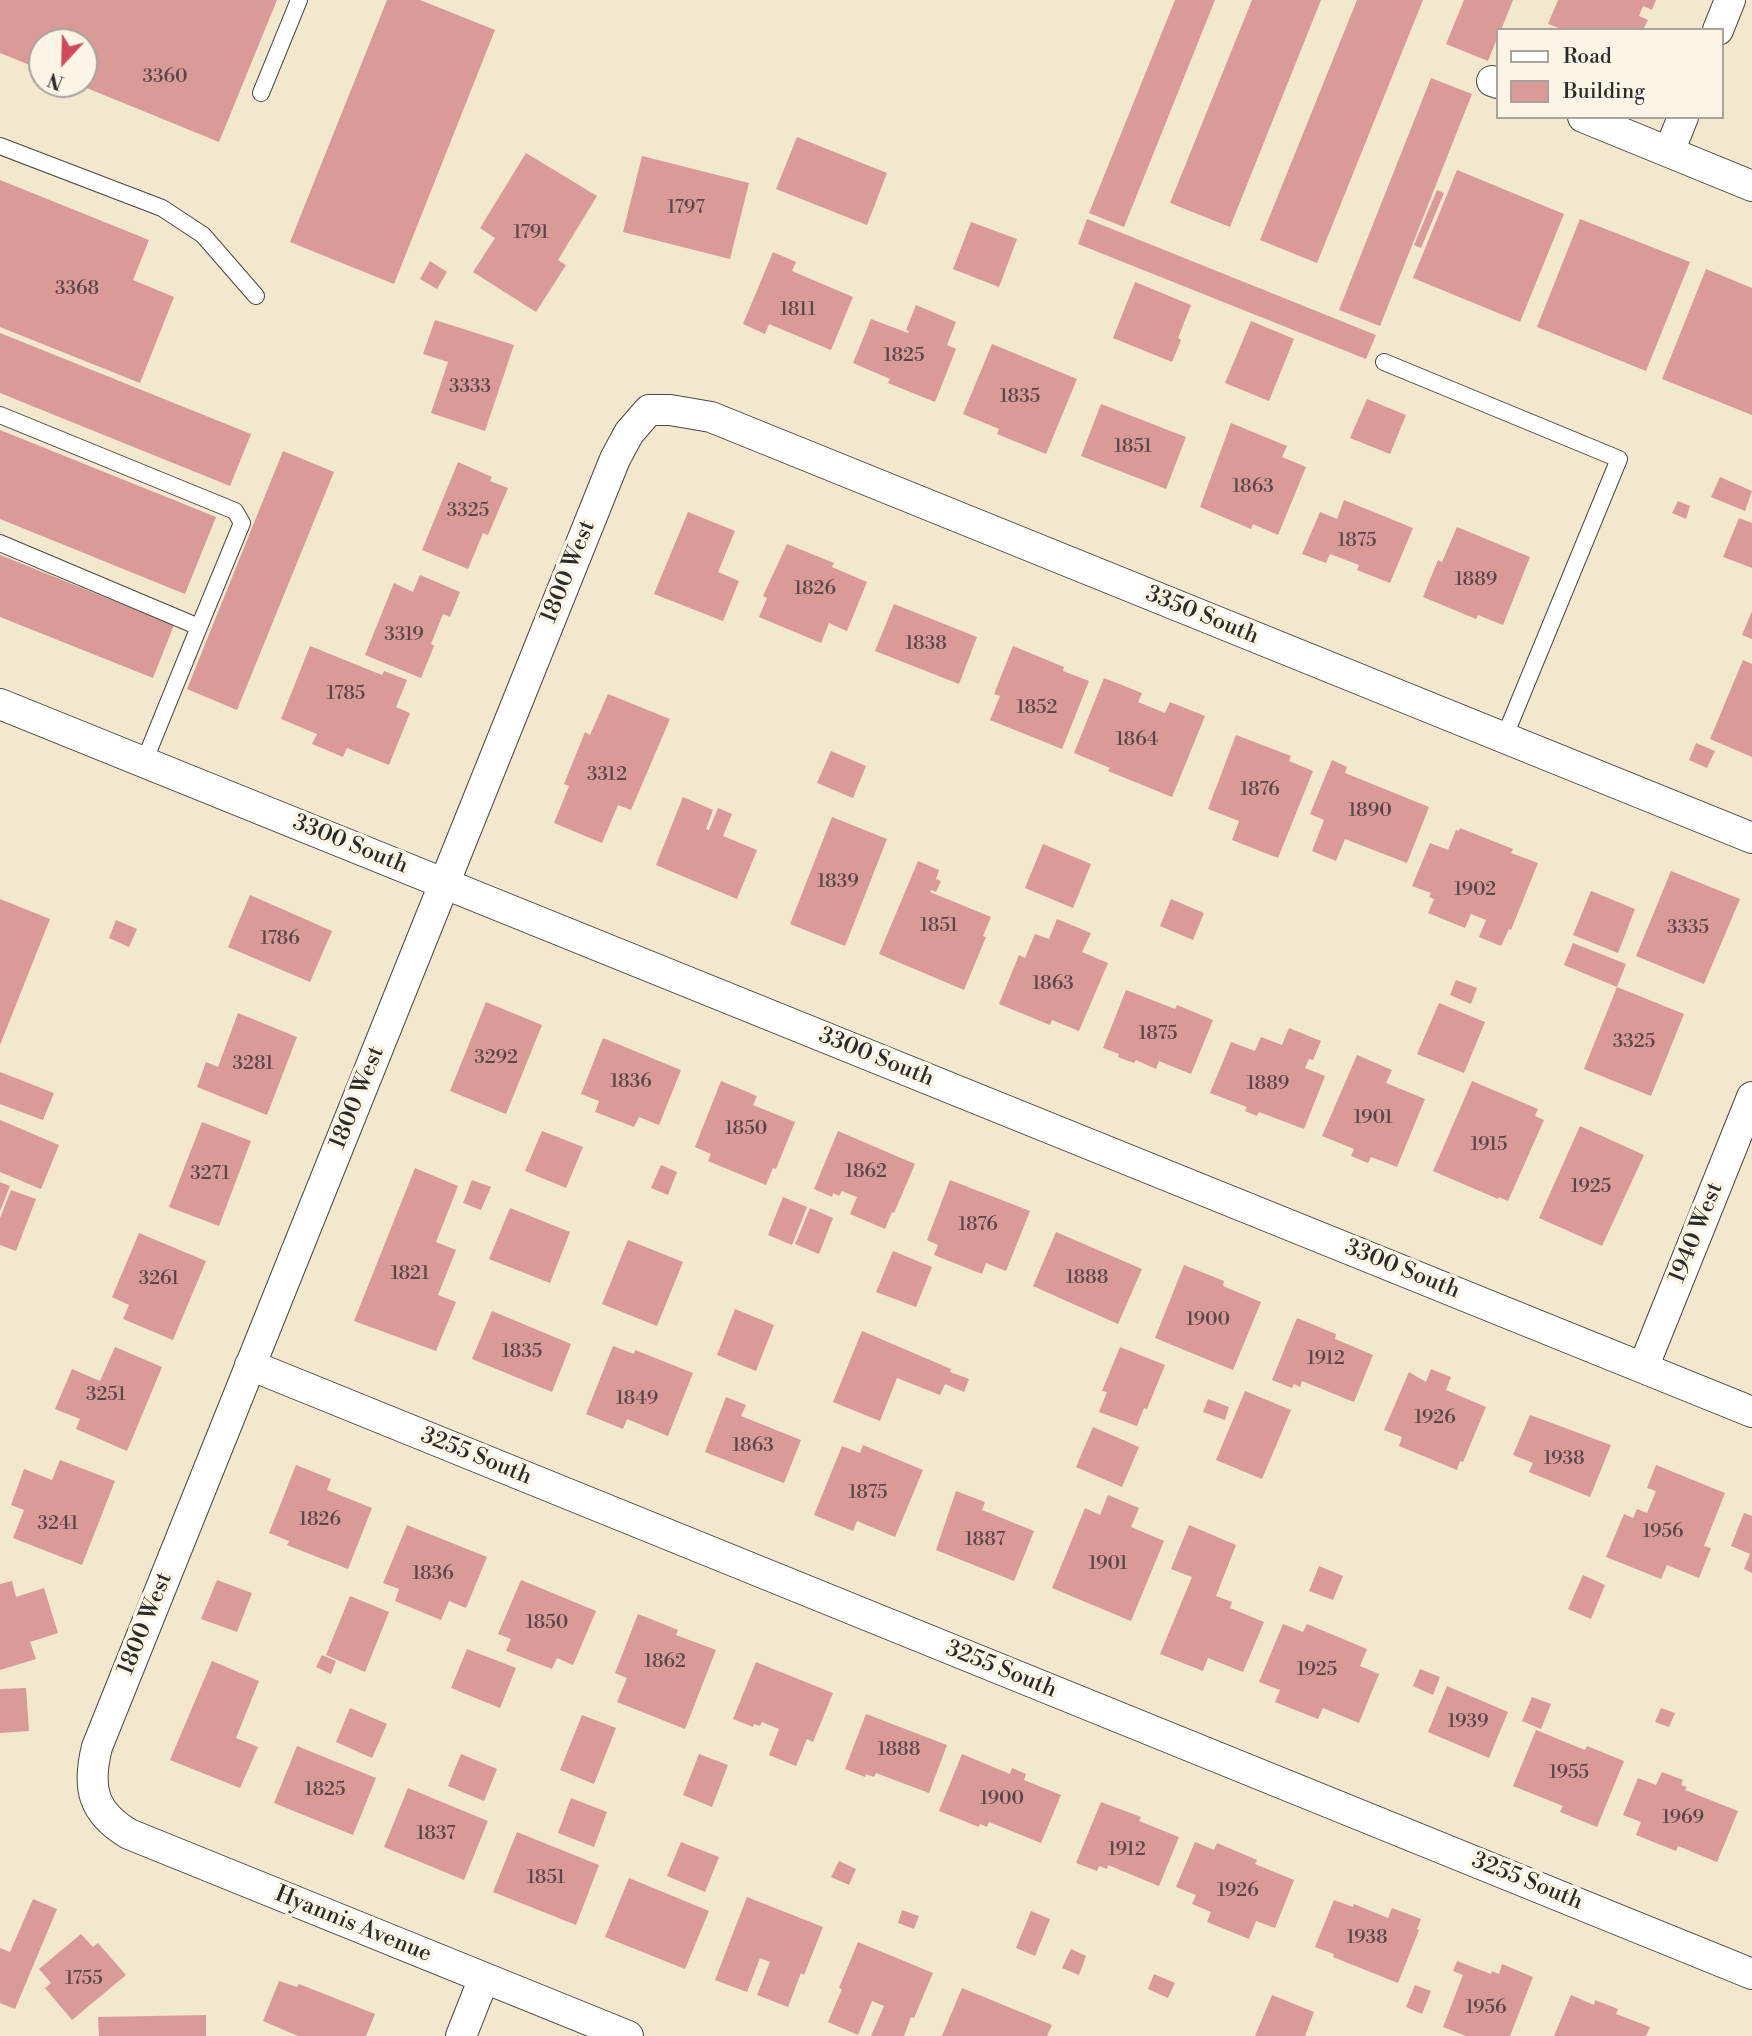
<!DOCTYPE html>
<style>
body{margin:0}
#map{position:relative;width:1752px;height:2036px;overflow:hidden;background:#f2e8cd;font-family:"Libre Bodoni",serif}
canvas{display:block}
.legend{position:absolute;left:1496px;top:28px;width:228px;height:91px;box-sizing:border-box;background:#fcf5e5;border:2px solid #a8a49b;margin:0;padding:9px 12px;list-style:none;font-size:21px;color:#2b2b2b}
.legend li{display:flex;align-items:center;gap:14px;height:35px}
.legend b{width:35px;border:2px solid #a8a49b}
.north{position:absolute;left:28px;top:28px;width:70px;height:70px;box-sizing:border-box;background:#fcf5e5;border:2px solid #a8a49b;border-radius:50%;rotate:202deg;font-size:19px;font-weight:700;line-height:28px;text-align:center;color:#2b2b2b}
.north::after{content:'';display:block;margin:auto;width:24px;height:32px;background:#d1495b;clip-path:polygon(50% 0,100% 100%,50% 72%,0 100%)}
</style>
<div id="map">
<canvas width="1752" height="2036"></canvas>
<ul class="legend">
<li><b style="height:9px;background:#fff"></b>Road</li>
<li><b style="height:19px;background:#da9a97"></b>Building</li>
</ul>
<div class="north">N</div>
</div>
<script>
const c = document.querySelector('canvas').getContext('2d');
c.lineJoin = 'round';
function fill(path, color) {
  c.fillStyle = color;
  c.fill(path, 'evenodd');
}
function stroke(path, color, width, dash) {
  c.strokeStyle = color;
  c.lineWidth = width;
  c.lineCap = dash ? 'butt' : 'round';
  c.setLineDash(dash || []);
  c.stroke(path);
}
function label(font, color, halo, rows, align = 'center') {
  c.font = font + ' "Libre Bodoni",serif';
  c.lineWidth = 7;
  c.setLineDash([]);
  c.textBaseline = 'middle';
  c.strokeStyle = halo;
  c.fillStyle = color;
  for (const [text, x, y, turn = 0] of rows) {
    c.save();
    c.translate(x, y);
    c.rotate((+turn || 0) * Math.PI / 180);
    c.textAlign = isNaN(turn) ? turn : align;
    if (halo) c.strokeText(text, 0, 0);
    c.fillText(text, 0, 0);
    c.restore();
  }
}
const building = new Path2D(`
 M0 0H277L219 142 77 84H84V42H42V70L0 53Z
 M387 0H420L495 30 394 284 290 242Z
 M1175 0H1215L1124 227 1089 213Z
 M1252 0H1321L1230 227 1170 203Z
 M1357 0H1423L1317 263 1260 240Z
 M1464 0H1513L1501 30H1498V36L1488 61 1446 44Z
 M1558 0H1656L1652 10 1643 6 1639 16 1648 20 1643 30H1564L1548 24Z
 M1431 78 1472 94 1380 326 1339 310Z
 M797 137 887 173 867 225 776 189Z
 M526 153 597 196 558 260 566 265 536 312 473 272 495 238 480 228Z
 M642 156 749 183 730 259 623 232Z
 M1457 170 1564 214 1520 322 1413 278Z
 M0 180 149 240 133 280 174 297 140 383 0 327Z
 M1437 190 1444 193 1421 248 1414 245Z
 M1087 219 1376 335 1366 359 1078 244Z
 M1580 219 1690 262 1646 371 1537 327Z
 M971 222 1017 239 999 287 953 269Z
 M773 252 796 262 792 271 853 297 831 350 769 324 765 334 743 324Z
 M430 261 447 272 437 289 420 279Z
 M1706 269 1752 288V415L1662 379Z
 M1135 282 1191 305 1178 338 1181 340 1172 362 1113 338Z
 M916 305 956 322 947 345 956 349 935 402 888 383 890 379 853 363 871 319 908 333 909 331 906 330Z
 M435 320 514 345 485 431 431 413 448 362 423 354Z
 M1251 321 1294 339 1269 401 1225 383Z
 M0 333 251 434 230 486 0 393Z
 M992 344 1077 379 1046 454 997 434 999 429 963 414Z
 M1367 399 1406 415 1390 454 1350 438Z
 M1101 404 1186 437 1166 489 1081 456Z
 M1231 423 1287 446 1282 457 1306 467 1278 535 1253 524 1251 529 1200 507Z
 M0 430 216 517 185 594 0 519Z
 M283 451 334 472 237 710 187 689Z
 M458 462 492 477 490 481 508 488 488 535 483 533 468 569 422 550Z
 M1720 477 1752 491 1745 511 1711 497Z
 M1344 500 1413 528 1390 583 1357 570 1359 565 1330 554 1326 563 1302 554 1320 512 1337 519Z
 M1678 501 1690 506 1686 519 1672 513Z
 M688 512 735 531 718 572 739 581 723 621 654 594Z
 M1739 518 1752 523V568L1723 557Z
 M1457 527 1530 557 1503 625 1478 615 1476 619 1423 597 1438 560 1442 562Z
 M787 544 834 563 832 567 867 582 847 631 829 623 821 643 759 617 767 598 763 596Z
 M0 555 174 625 153 678 0 617Z
 M420 575 460 592 450 617 443 614 431 644 434 646 421 678 365 655 394 583 413 592Z
 M894 604 977 637 959 684 875 651Z
 M1752 611V639L1742 635Z
 M310 646 382 675 384 671 407 680 396 707 410 713 389 765 347 748 343 757 312 744 317 734 281 719Z
 M1013 646 1064 667 1063 671 1089 681 1062 749 990 720 1000 696 994 694Z
 M1743 660 1752 664V757L1710 739Z
 M1104 678 1142 693 1138 702 1165 713 1170 702 1205 716 1172 797 1108 771 1110 768 1074 753Z
 M608 694 670 719 631 810 618 805 602 843 554 823 569 786 564 784 585 732 590 735Z
 M1236 735 1291 756 1289 761 1313 771 1278 858 1232 840 1239 821 1208 809Z
 M1696 743 1715 751 1707 768 1689 760Z
 M831 751 866 766 853 798 817 783Z
 M1332 760 1347 767 1345 773 1429 807 1407 863 1345 839 1336 861 1312 851 1324 820 1310 814Z
 M683 797 713 810 706 829 709 830 718 808 732 814 723 836 757 850 737 899 656 865Z
 M832 817 887 839 845 946 790 924Z
 M1460 828 1513 849 1511 853 1538 863 1511 930 1509 929 1501 946 1479 937 1486 920 1471 914 1465 928 1428 913 1434 899 1429 897 1431 893 1412 886 1430 843 1448 850 1456 830 1459 831Z
 M1043 844 1091 864 1073 908 1025 888Z
 M918 861 939 870 936 879 941 881 936 892 931 890 930 892 991 917 983 936 986 937 964 990 879 954Z
 M1671 871 1740 899 1704 984 1636 956Z
 M1591 891 1635 909 1618 953 1573 935Z
 M250 895 332 931 310 982 228 947Z
 M0 899 50 919 0 1045Z
 M1171 899 1204 913 1193 940 1160 926Z
 M1057 919 1091 933 1082 952 1108 963 1079 1031 1052 1020 1050 1025 999 1004 1019 955 1025 958 1035 934 1049 939Z
 M116 920 137 929 129 947 109 938Z
 M1573 943 1626 964 1617 987 1564 965Z
 M1456 980 1477 988 1471 1004 1450 995Z
 M1617 987 1684 1014 1651 1096 1584 1069Z
 M1126 990 1175 1009 1177 1005 1213 1020 1191 1074 1159 1061 1156 1069 1136 1060 1134 1063 1118 1057 1119 1054 1103 1048Z
 M486 1002 542 1025 506 1114 450 1091Z
 M1439 1003 1485 1022 1464 1073 1417 1054Z
 M238 1013 297 1037 267 1115 197 1087 206 1062 218 1067Z
 M1289 1028 1321 1041 1313 1060 1309 1059 1305 1068 1325 1076 1304 1129 1259 1112 1257 1116 1245 1111 1247 1107 1210 1093 1231 1042 1255 1051 1261 1037 1282 1045Z
 M603 1038 681 1070 659 1125 639 1117 634 1127 595 1112 599 1101 581 1094Z
 M1357 1055 1392 1070 1386 1083 1425 1099 1397 1167 1371 1157 1368 1163 1351 1156 1354 1149 1322 1136Z
 M0 1072 54 1093 43 1120 0 1104Z
 M721 1081 757 1096 753 1105 795 1122 776 1169 773 1168 766 1185 708 1161 711 1154 695 1147Z
 M1472 1081 1538 1109 1535 1116 1544 1120 1508 1201 1499 1197 1498 1199 1433 1171Z
 M0 1120 59 1145 41 1189 0 1172Z
 M202 1122 251 1141 219 1226 169 1207Z
 M1580 1126 1644 1155 1602 1246 1539 1218Z
 M542 1131 583 1147 566 1188 525 1171Z
 M838 1131 915 1164 894 1213 892 1212 885 1229 850 1214 857 1197 842 1191 839 1196 833 1193 832 1197 814 1189Z
 M661 1165 677 1172 668 1195 651 1188Z
 M415 1168 458 1186 436 1242 456 1250 438 1295 456 1302 436 1351 354 1321Z
 M472 1180 491 1187 481 1210 463 1203Z
 M950 1180 1030 1211 1006 1271 986 1263 982 1274 934 1255 938 1245 927 1240Z
 M0 1182 10 1186 0 1211Z
 M11 1190 36 1199 16 1251 0 1245V1218Z
 M783 1197 807 1207 792 1245 768 1235Z
 M510 1208 570 1232 550 1283 489 1259Z
 M810 1208 833 1218 819 1254 795 1244Z
 M1056 1232 1142 1269 1118 1324 1033 1286Z
 M139 1233 206 1261 173 1340 123 1319 129 1305 112 1297Z
 M628 1240 683 1262 657 1326 602 1304Z
 M893 1251 932 1267 916 1307 876 1292Z
 M1184 1265 1224 1281 1223 1286 1261 1302 1233 1370 1155 1338Z
 M735 1309 774 1325 756 1371 717 1355Z
 M492 1311 571 1344 552 1392 472 1359Z
 M1297 1318 1336 1334 1335 1339 1373 1355 1354 1402 1302 1381 1300 1387 1294 1384 1292 1388 1272 1380Z
 M862 1331 951 1369 950 1372 969 1379 964 1392 945 1384 940 1395 897 1378 880 1421 833 1402Z
 M613 1346 634 1354 635 1350 693 1373 668 1436 627 1419 623 1429 586 1414Z
 M115 1347 162 1367 127 1451 76 1429 80 1419 55 1409 72 1369 100 1381Z
 M1120 1347 1165 1365 1147 1409 1144 1408 1137 1426 1099 1412 1107 1392 1102 1391Z
 M1431 1369 1451 1377 1446 1390 1486 1407 1463 1462 1460 1461 1457 1470 1399 1446 1402 1437 1384 1430 1409 1372 1426 1382Z
 M1245 1391 1291 1410 1262 1479 1216 1460Z
 M726 1397 746 1405 741 1416 801 1440 784 1483 705 1452Z
 M1208 1399 1229 1407 1225 1420 1203 1412Z
 M1530 1415 1611 1445 1590 1497 1529 1472 1533 1463 1513 1455Z
 M1093 1427 1139 1447 1122 1487 1076 1467Z
 M863 1445 923 1470 895 1537 857 1521 853 1531 814 1515 842 1446 860 1453Z
 M60 1460 115 1481 82 1565 13 1538 24 1510 11 1505 24 1469 52 1480Z
 M296 1465 331 1479 327 1490 372 1508 348 1569 287 1545 289 1541 269 1533Z
 M1656 1465 1725 1493 1704 1546 1711 1548 1699 1578 1667 1565 1661 1579 1606 1557 1624 1514 1633 1518 1637 1509 1647 1513 1656 1491 1647 1488Z
 M956 1491 985 1502 982 1510 1034 1531 1014 1581 936 1550Z
 M1108 1495 1139 1508 1131 1527 1164 1541 1131 1621 1052 1588 1085 1508 1100 1515Z
 M1744 1513 1752 1516V1573L1744 1569 1750 1554 1731 1546Z
 M407 1525 487 1557 466 1608 449 1601 441 1620 395 1601 399 1589 383 1583Z
 M1189 1525 1236 1545 1216 1596 1232 1602 1230 1608 1264 1622 1243 1672 1208 1658 1203 1671 1160 1654 1192 1577 1171 1569Z
 M1319 1566 1343 1576 1333 1600 1309 1591Z
 M1583 1575 1605 1585 1591 1619 1568 1609Z
 M217 1580 252 1593 237 1632 201 1619Z
 M521 1580 596 1611 573 1665 557 1658 552 1669 506 1651 511 1639 498 1634Z
 M12 1581 16 1597 44 1588 58 1633 30 1642 36 1659 0 1670V1584Z
 M350 1596 389 1612 365 1672 326 1655Z
 M638 1614 678 1630 676 1635 716 1650 685 1729 617 1702 627 1678 615 1673Z
 M1283 1624 1303 1632 1307 1624 1367 1649 1360 1666 1379 1674 1359 1723 1323 1708 1318 1719 1275 1702 1280 1690 1259 1682Z
 M467 1649 516 1668 500 1708 451 1688Z
 M322 1655 336 1661 331 1674 316 1667Z
 M212 1661 259 1681 236 1738 258 1747 240 1788 170 1760Z
 M756 1662 833 1693 813 1742 807 1739 796 1766 769 1755 779 1729 762 1722 760 1726 754 1724 753 1727 733 1719Z
 M1420 1669 1440 1677 1433 1695 1413 1686Z
 M1447 1686 1508 1712 1489 1758 1428 1732Z
 M26 1688 29 1731 0 1733V1689Z
 M1532 1697 1551 1704 1541 1729 1522 1721Z
 M350 1708 387 1724 372 1758 336 1742Z
 M1661 1708 1675 1713 1669 1727 1655 1722Z
 M866 1714 947 1745 929 1793 876 1773 874 1777 866 1774 865 1777 845 1769Z
 M582 1715 616 1728 594 1784 560 1770Z
 M1536 1730 1585 1750 1587 1746 1624 1761 1597 1827 1560 1812 1563 1806 1513 1786Z
 M297 1746 376 1778 353 1835 274 1803Z
 M461 1754 497 1769 484 1801 448 1786Z
 M699 1754 728 1765 712 1807 683 1795Z
 M962 1754 1010 1774 1012 1768 1026 1774 1024 1780 1061 1795 1041 1843 989 1822 987 1827 980 1824 979 1827 939 1811Z
 M1662 1772 1683 1780 1681 1785 1687 1787 1685 1790 1738 1811 1717 1862 1678 1846 1676 1851 1636 1835 1641 1822 1623 1815 1638 1778 1656 1785Z
 M408 1788 488 1821 464 1880 384 1847Z
 M571 1798 607 1812 594 1847 558 1833Z
 M1101 1802 1141 1817 1139 1821 1179 1837 1159 1886 1108 1865 1107 1869 1099 1866 1097 1871 1076 1863Z
 M517 1832 599 1865 576 1925 493 1892Z
 M681 1842 719 1857 705 1892 667 1876Z
 M1195 1842 1214 1850 1217 1843 1257 1860 1255 1864 1294 1880 1275 1928 1256 1921 1249 1939 1207 1922 1211 1912 1192 1904 1196 1895 1176 1887Z
 M839 1861 856 1869 849 1885 831 1877Z
 M629 1878 709 1911 685 1969 605 1937Z
 M747 1897 823 1927 804 1975 801 1973 788 2007 757 1995 770 1962 760 1958 747 1992 715 1980Z
 M33 1899 57 1909 15 2009 0 2003V1948L10 1952Z
 M1334 1900 1353 1907 1354 1904 1388 1918 1392 1908 1421 1919 1417 1929 1419 1930 1398 1983 1333 1957 1334 1954 1315 1947Z
 M902 1910 919 1916 914 1929 898 1923Z
 M1031 1911 1050 1919 1035 1956 1016 1948Z
 M81 1934 93 1947 98 1943 126 1975 72 2020 45 1988 51 1983 39 1969Z
 M858 1942 933 1973 914 2018 911 2017 904 2036H871L884 2006 872 2001 858 2035 828 2022 842 1989 839 1988Z
 M1071 1949 1086 1956 1079 1975 1062 1968Z
 M1457 1961 1491 1974 1492 1971 1499 1974 1502 1964 1533 1977 1510 2036H1466L1443 2027 1463 1975 1453 1971Z
 M1154 1974 1175 1983 1168 1998 1148 1989Z
 M279 1981 297 1987 299 1984 375 2014 366 2036H298L263 2021Z
 M1415 1985 1431 1991 1422 2014 1406 2007Z
 M962 1988 1052 2025 1047 2036H942Z
 M1272 1995 1314 2012 1305 2036H1255Z
 M1571 1995 1594 2005 1595 2000 1618 2009 1616 2014 1650 2027 1646 2036H1554Z
 M206 2015V2036H99L98 2017Z`);
const service = new Path2D(`
 M261 93 299 0
 M0 146 162 208 203 235 256 296
 M1384 362 1619 459 1504 738
 M0 415 235 511 242 523 199 627
 M0 543 199 627 144 762`);
const minor = new Path2D(`
 M1718 30 1730 0
 M1492 81 1498 83
 M1583 117 1752 186
 M1669 152 1683 117
 M0 704 1752 1412
 M250 1365 1752 1974
 M1643 1368 1752 1097
 M461 2036 484 1978
 M628 2036 129 1834C92 1812 87 1787 97 1747L615 459 629 433 649 410H670L711 417 1752 838`);
const numberNames = [
 ["3360",165,77],
 ["1797",686,208],
 ["1791",531,233],
 ["3368",77,289],
 ["1811",798,310],
 ["1825",904,356],
 ["3333",470,387],
 ["1835",1020,397],
 ["1851",1133,447],
 ["1863",1253,487],
 ["3325",468,511],
 ["1875",1357,541],
 ["1889",1476,580],
 ["1826",815,589],
 ["3319",404,635],
 ["1838",926,644],
 ["1785",346,694],
 ["1852",1037,708],
 ["1864",1137,740],
 ["3312",607,775],
 ["1876",1260,790],
 ["1890",1370,811],
 ["1839",838,882],
 ["1902",1475,890],
 ["1851",939,926],
 ["3335",1688,928],
 ["1786",280,939],
 ["1863",1053,984],
 ["1875",1158,1034],
 ["3325",1634,1042],
 ["3292",496,1058],
 ["3281",253,1064],
 ["1836",631,1082],
 ["1889",1268,1084],
 ["1901",1373,1118],
 ["1850",746,1129],
 ["1915",1489,1145],
 ["1862",866,1172],
 ["3271",210,1174],
 ["1925",1591,1187],
 ["1876",978,1225],
 ["1821",410,1274],
 ["1888",1087,1278],
 ["3261",159,1279],
 ["1900",1208,1320],
 ["1835",522,1352],
 ["1912",1326,1359],
 ["3251",106,1395],
 ["1849",637,1399],
 ["1926",1435,1418],
 ["1863",753,1446],
 ["1938",1564,1459],
 ["1875",868,1493],
 ["1826",320,1520],
 ["3241",58,1524],
 ["1956",1663,1532],
 ["1887",985,1540],
 ["1901",1108,1564],
 ["1836",433,1574],
 ["1850",547,1623],
 ["1862",665,1662],
 ["1925",1317,1670],
 ["1939",1468,1722],
 ["1888",899,1750],
 ["1955",1569,1773],
 ["1825",325,1790],
 ["1900",1002,1799],
 ["1969",1683,1818],
 ["1837",436,1834],
 ["1912",1127,1850],
 ["1851",546,1878],
 ["1926",1238,1891],
 ["1938",1367,1938],
 ["1755",84,1979],
 ["1956",1486,2008]
];
const streetNames = [
 ["1800 West",569,572,-68],
 ["3350 South",1202,616,22],
 ["3300 South",350,845,22],
 ["3300 South",876,1058,22],
 ["1800 West",358,1098,-68],
 ["1940 West",1697,1233,-68],
 ["3300 South",1402,1270,22],
 ["3255 South",476,1457,22],
 ["1800 West",146,1624,-68],
 ["3255 South",1001,1670,22],
 ["3255 South",1527,1882,22],
 ["Hyannis Avenue",353,1925,22]
];
fill(building, '#da9a97');
stroke(service, '#494743', 18);
stroke(minor, '#494743', 32);
stroke(service, '#fff', 16);
stroke(minor, '#fff', 30);
label('19px', '#574746', null, numberNames);
label('23px', '#2b2b2b', '#fcf5e5', streetNames);
</script>
